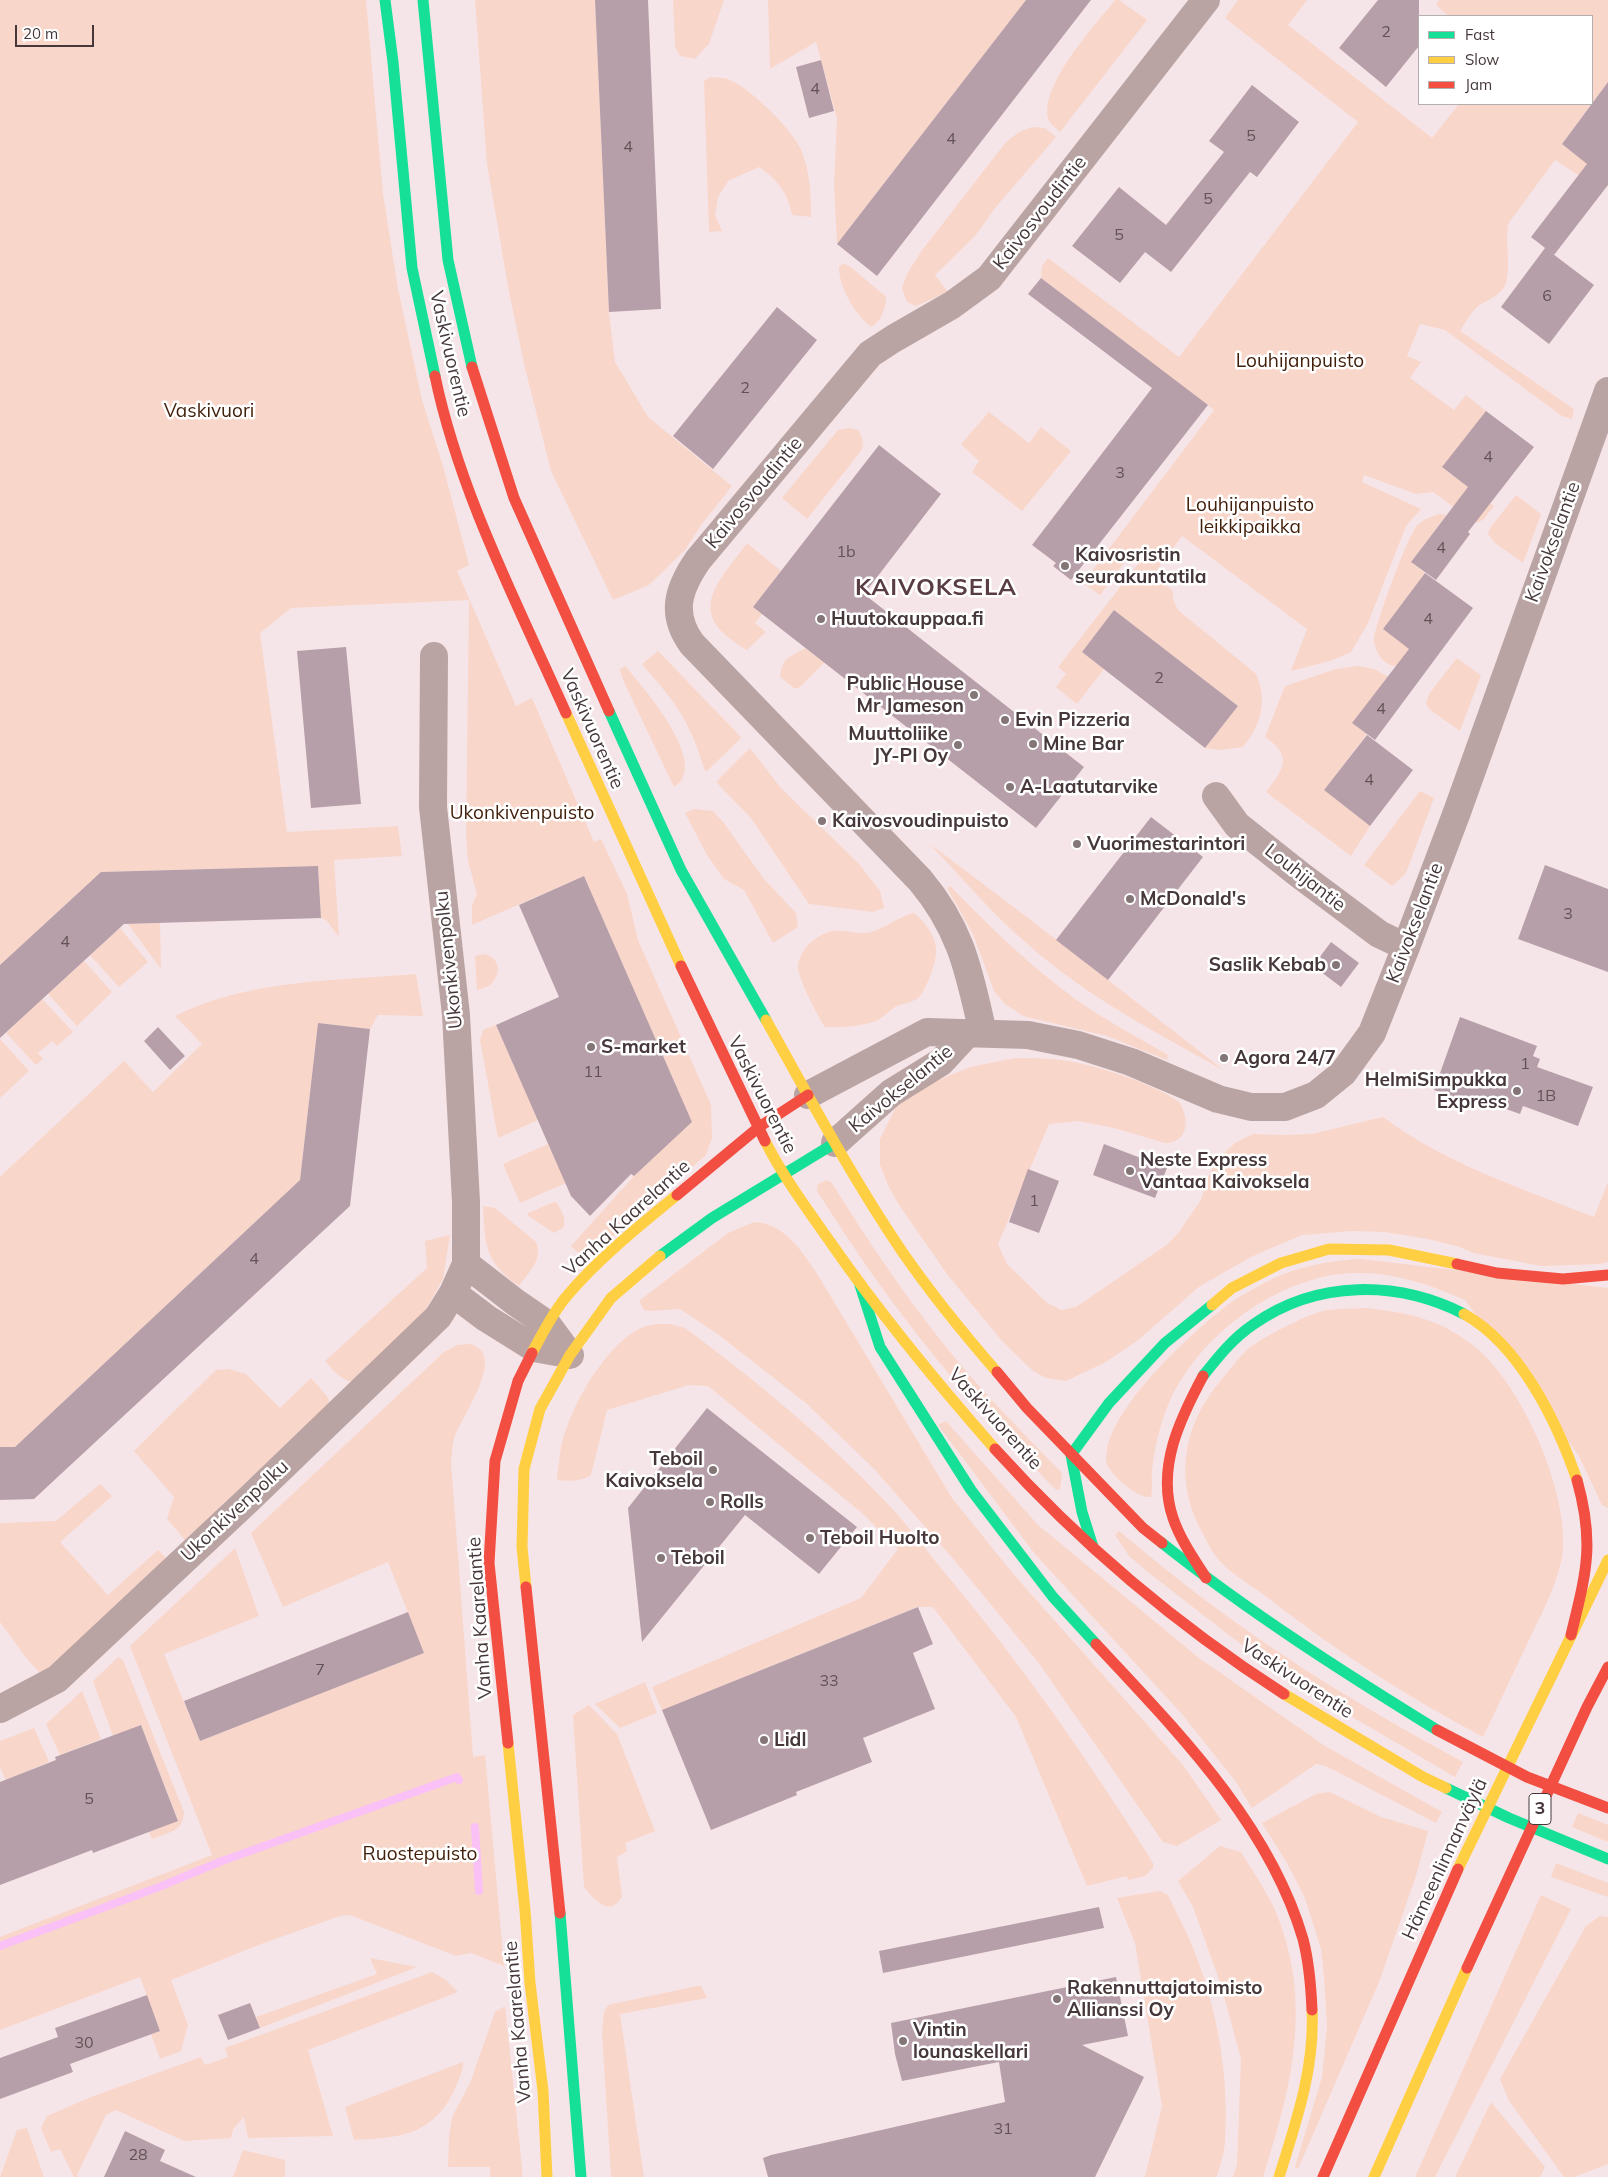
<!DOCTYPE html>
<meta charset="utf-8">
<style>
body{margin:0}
#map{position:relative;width:1608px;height:2177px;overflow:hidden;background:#f6e5e8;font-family:Mulish,sans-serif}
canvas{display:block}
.legend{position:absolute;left:1418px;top:15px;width:175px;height:90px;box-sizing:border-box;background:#fff;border:1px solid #b5afb0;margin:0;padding:6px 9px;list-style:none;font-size:15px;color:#46383a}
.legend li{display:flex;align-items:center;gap:10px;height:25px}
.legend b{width:25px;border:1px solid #b5afb0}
.scale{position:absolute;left:15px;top:25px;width:79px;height:22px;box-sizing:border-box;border:2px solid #46383a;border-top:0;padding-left:6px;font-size:15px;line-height:18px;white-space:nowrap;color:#46383a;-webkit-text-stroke:4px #fff;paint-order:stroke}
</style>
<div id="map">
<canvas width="1608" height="2177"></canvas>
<ul class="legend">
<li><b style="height:6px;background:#16e098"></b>Fast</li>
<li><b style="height:6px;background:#ffcf43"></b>Slow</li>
<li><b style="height:6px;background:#f24e42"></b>Jam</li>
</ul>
<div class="scale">20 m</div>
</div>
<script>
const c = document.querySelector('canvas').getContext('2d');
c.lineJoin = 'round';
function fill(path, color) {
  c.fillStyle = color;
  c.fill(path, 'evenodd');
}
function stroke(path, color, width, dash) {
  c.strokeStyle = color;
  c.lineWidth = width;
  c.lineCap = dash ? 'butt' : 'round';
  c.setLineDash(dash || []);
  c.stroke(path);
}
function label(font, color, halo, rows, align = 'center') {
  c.font = font + ' Mulish,sans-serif';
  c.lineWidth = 5;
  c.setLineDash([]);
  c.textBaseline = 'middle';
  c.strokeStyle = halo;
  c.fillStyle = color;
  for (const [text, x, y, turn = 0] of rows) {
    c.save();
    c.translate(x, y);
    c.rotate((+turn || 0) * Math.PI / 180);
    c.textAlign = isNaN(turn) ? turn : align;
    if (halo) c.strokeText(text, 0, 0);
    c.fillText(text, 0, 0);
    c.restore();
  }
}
const green = new Path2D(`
 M0 0H366L383 194 398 289 422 400 443 466 469 565 457 571 516 706 532 698 594 842 601 839 627 894 638 940 711 1105 712 1138 706 1155 586 1260 571 1246 634 1176 692 1122 584 876 472 925V906L477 894 468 861 466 837 469 600 291 608 260 633 287 832 398 826 402 856 334 860 339 937 326 920 321 918 318 866 101 872 0 965Z
 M475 0H595L609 312 615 362 648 417 732 486 701 525 685 550 649 585 613 600 551 471 525 368 509 292 487 164Z
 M673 0H724L709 44 695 59 680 56 675 47Z
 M768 0H1026L837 244 834 185 837 118 816 42 770 69Z
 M1115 0H1119L1147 20 1060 132C1057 129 1053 126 1051 124 1031 94 1097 23 1115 0Z
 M1238 0H1307L1288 25 1432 138 1459 104H1592V16H1448L1436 5 1439 0H1608V89L1604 87 1562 144 1590 166 1581 177 1555 160 1508 224C1505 243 1511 264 1506 283 1502 296 1485 300 1476 308 1470 314 1465 323 1460 331L1574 409 1572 419 1562 416 1445 330 1420 324 1407 356 1421 362 1410 378 1454 410 1466 395 1486 411 1443 468 1494 506 1483 520 1476 523 1433 492 1416 494 1364 475 1362 482 1421 509 1406 526 1368 623 1351 652 1333 660 1291 671 1307 629 1182 536 1153 575 1173 591V599L1178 610 1256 674C1268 701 1261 725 1243 747L1220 750 1205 748 1238 706 1114 610 1082 652 1104 669 1077 704 1056 687 1066 674 1058 667 1138 564 1129 556 1100 595 1083 583 1214 410 1041 278 1042 266 1048 258 1179 357 1358 122 1225 18Z
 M710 77C717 78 726 77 732 81 752 90 795 132 802 152 810 173 811 194 811 217L792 215C788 193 777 179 759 167L728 181 718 197 715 215 722 231 709 232 704 81Z
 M1032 127 1045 128 1056 137 996 207 975 236 935 275 948 292 916 306 907 302 902 288 907 274 920 253 1006 142 1019 132Z
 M843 263 852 268 886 297C886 308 881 322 871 327 855 314 839 288 839 267Z
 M989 412 1029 443 1041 427 1071 451 1022 511 972 472 979 461 961 444Z
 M849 428 858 430C863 438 864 443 861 451L807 519 782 498 838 430Z
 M1516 495 1541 514 1523 563 1495 543 1488 534 1490 528Z
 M1439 514 1446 515 1411 562 1425 573 1383 629 1430 664 1427 669C1415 668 1392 670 1383 660 1378 655 1374 646 1374 639 1375 625 1407 538 1416 527 1421 520 1431 517 1439 514Z
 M747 543 781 571 753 607 762 614 755 623 766 632 747 650C684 614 715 586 747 543Z
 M805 648 815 656H831L799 688H794L780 677C782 656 790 658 805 648Z
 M658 651 740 736 741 738 707 771H705C700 758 697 744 690 731 679 706 660 685 642 664Z
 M1456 659H1458L1481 675 1460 731 1429 709 1426 704 1429 694Z
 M625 666C642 686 712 765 674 787L623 680 620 669Z
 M1358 666 1374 669 1388 677 1352 723 1367 734 1324 790 1370 826 1351 856 1266 792C1283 770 1294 756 1265 737L1285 686 1336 669Z
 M750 748 781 788 859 864 880 891 884 908 873 912 809 904 751 818 716 782Z
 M1420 791 1434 798 1406 873 1392 886 1364 865Z
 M694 809 713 811 723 822 764 879 796 913 798 927 773 943 744 890 724 879 707 855 685 813Z
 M930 844 1023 914 1225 1071C1159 1034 1089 998 1032 948 995 917 963 879 930 844Z
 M950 886C989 926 1029 965 1074 998 1103 1019 1137 1037 1168 1055L1167 1060 1107 1036 1023 1016 1005 1004 994 991 973 934 947 888Z
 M914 913C924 921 935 935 936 948 938 959 926 991 918 998 911 1003 904 1003 897 1006 890 1009 885 1016 878 1020 866 1026 838 1028 825 1027 818 1017 798 978 798 967 799 950 816 934 833 931 843 929 854 934 864 933 882 932 896 917 914 913Z
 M160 923 161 969 128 924Z
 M120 928 148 962 119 987 90 955Z
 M484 954C499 957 502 972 492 983 489 987 482 988 477 990L475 956Z
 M84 961 112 992 77 1026 48 994Z
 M416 974 423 1016 378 1015 370 1029 318 1023 300 1180 15 1447H0V1177L3 1174 124 1061 153 1092 202 1044 175 1016C249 979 336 981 416 974Z
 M42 999 73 1032 57 1046 52 1041 38 1053 43 1059 36 1065 6 1033Z
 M496 1025 538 1120 498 1138 480 1040 483 1030Z
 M0 1039 29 1071 0 1098Z
 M1015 1058C1032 1058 1051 1058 1068 1061 1098 1066 1155 1084 1179 1102 1190 1118 1189 1143 1165 1143L1114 1128 1079 1121 1049 1124 998 1244 1007 1264 1046 1302 1061 1310 1076 1307 1168 1244 1179 1232 1201 1200 1206 1182 1216 1161 1235 1143 1253 1134 1282 1135 1312 1134 1383 1117C1442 1162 1525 1190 1594 1217L1608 1182V1262L1600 1264 1542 1266 1473 1253 1460 1247 1428 1239 1385 1232 1352 1231 1302 1235 1253 1256 1200 1286 1137 1341 1106 1362 1066 1381 1046 1378 1033 1371 1002 1341 947 1274 899 1205 888 1185 880 1165V1139L897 1105 927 1085 970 1067Z
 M548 1144 566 1183 520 1203 503 1164Z
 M827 1180 832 1183C872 1248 916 1312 965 1370 996 1406 1029 1439 1062 1473L1060 1489 1056 1490C1002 1435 949 1378 903 1316 872 1276 844 1233 817 1191L818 1184Z
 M554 1202 557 1203C562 1212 567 1219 563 1228L554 1233 527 1215 528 1213Z
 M483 1206 495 1208 536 1242C543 1260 529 1272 519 1286 485 1263 485 1245 483 1206Z
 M754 1222C785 1224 800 1249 816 1272L952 1498 1015 1576 1183 1765 1221 1820 1177 1846 1163 1842 1038 1662 955 1561 875 1470 807 1404 719 1335 680 1309 651 1311 644 1310 639 1301 644 1297 728 1233Z
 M450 1235 443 1279 425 1311 353 1382C340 1380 333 1370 325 1361L427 1268 425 1241Z
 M1361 1259 1608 1288V1508L1602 1505 1579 1456 1465 1300C1431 1285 1396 1273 1359 1273 1283 1272 1197 1335 1168 1405 1160 1425 1154 1449 1152 1471 1151 1479 1153 1489 1151 1497 1140 1498 1129 1488 1121 1482 1115 1476 1108 1469 1106 1461 1105 1457 1107 1453 1107 1449 1117 1401 1191 1333 1230 1303 1242 1295 1270 1279 1284 1274 1308 1265 1335 1260 1361 1259Z
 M1368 1308C1396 1312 1423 1315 1448 1329 1459 1335 1473 1344 1482 1353 1525 1394 1567 1490 1563 1549 1560 1580 1543 1610 1530 1638 1514 1671 1499 1704 1483 1737 1407 1697 1332 1648 1264 1595 1248 1583 1226 1571 1214 1554 1210 1548 1207 1541 1203 1534 1176 1486 1180 1434 1214 1389 1225 1376 1236 1360 1248 1349 1261 1338 1306 1315 1323 1311 1337 1308 1353 1309 1368 1308Z
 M656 1324H670L685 1328C757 1381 824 1437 885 1501 907 1524 926 1550 946 1574 1022 1665 1090 1762 1153 1863V1868L1145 1876 1128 1880 1127 1876 1087 1886 1016 1717 933 1607H917L662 1710 652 1687 861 1598 898 1549 862 1513 708 1386 689 1385 607 1410 591 1475C581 1482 569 1481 557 1480 559 1462 560 1442 568 1424 580 1392 609 1343 641 1328 645 1326 651 1325 656 1324Z
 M470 1344C509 1354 460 1418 454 1439 452 1446 452 1455 451 1462L473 1757 485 1755 504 1966 471 1953 456 1956 350 1915 340 1916 261 1944 171 1980 188 2025 181 2051 160 2059 151 2034 160 2031 140 1977 0 2030V1937L212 1855 130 1646 235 1548 259 1616 164 1654 200 1741 424 1653 388 1562 283 1607 251 1533 444 1352 457 1345Z
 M228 1369 246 1374 280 1408 311 1378 327 1396 330 1403 185 1540 167 1519 174 1497 134 1451 216 1370Z
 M946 1421 1038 1525 1199 1658 1325 1746 1442 1812 1436 1823 1326 1766 1316 1764 1252 1808 1236 1782 1181 1713 1035 1554 938 1425Z
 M100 1484 112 1496 60 1542 108 1595 158 1550 166 1558 42 1675 27 1659 0 1622V1523L56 1521Z
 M1119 1531C1147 1554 1176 1578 1205 1600 1286 1661 1374 1714 1463 1762L1455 1777 1313 1694 1256 1656 1149 1573 1129 1556 1115 1535Z
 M118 1657 123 1660 184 1812C183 1832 169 1832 152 1839L149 1832 178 1820 141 1725 113 1736 93 1681Z
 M645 1682 657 1713 620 1728 595 1704Z
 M82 1691 101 1739 60 1755 46 1724Z
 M589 1705 617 1734 655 1831 625 1843 627 1851 617 1857 622 1896C610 1919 594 1899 584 1887L573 1715Z
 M34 1728 49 1762 6 1780 0 1767V1741Z
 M1330 1792 1381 1817 1428 1831 1416 1876 1379 1982 1298 2169 1295 2167 1322 2077 1327 2027 1324 1977 1321 1949 1305 1898 1287 1863 1262 1823 1316 1794Z
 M1578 1813 1608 1825V1842L1572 1827Z
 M1220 1846 1241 1852C1254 1873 1268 1893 1277 1915 1313 2005 1291 2090 1263 2177H1233L1237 2164 1241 2059 1221 1985 1193 1907 1178 1881Z
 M1556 1863 1608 1883V1897L1551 1877Z
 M1160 1891 1168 1895C1177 1914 1188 1934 1195 1953 1218 2012 1229 2077 1225 2140 1225 2152 1220 2165 1217 2177H1145L1162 2106 1135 1943 1117 1898Z
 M1541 1895 1571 1909 1435 2177H1415Z
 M1600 1916 1608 1917V2164L1574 2177H1564L1509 2101 1500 2079 1586 1926Z
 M370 1958 417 1967 260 2028 256 2017 377 1974Z
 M432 1972 446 1980 458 1992 308 2050 333 2136 248 2138 244 2117 233 2129 231 2138 184 2141 116 2110 106 2115 77 2175 79 2177H74L60 2149 51 2152 41 2128 47 2116 91 2097 201 2057 205 2065 228 2057 225 2048Z
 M697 1986H701L707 1998 620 2014 644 2177H611L602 2033 604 2012 608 2005Z
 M505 2006 522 2167V2177H490V2167H448L449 2137 452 2117 470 2083 495 2012Z
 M463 2062C463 2073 458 2081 454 2091 432 2136 398 2138 354 2140L345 2107Z
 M1491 2102 1545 2167 1540 2177H1455Z
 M27 2128 44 2177H0L17 2130Z
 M243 2150 285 2160V2177H233Z`);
const stream = new Path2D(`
 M475 1827 479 1891
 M0 1946 159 1887 222 1861 457 1777 459 1780`);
const building = new Path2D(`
 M595 0H648L661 309 609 312Z
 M1026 0H1091L877 276 837 244Z
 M1378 0H1419V46L1386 87 1339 48Z
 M821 60 834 111 809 118 796 67Z
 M1608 82V185L1554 255 1531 237 1587 164 1562 144Z
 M1252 85 1299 122 1257 177 1250 172 1171 272 1145 252 1120 283 1072 246 1119 187 1166 225 1224 152 1209 141Z
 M1545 248 1594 285 1549 344 1501 307Z
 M1041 278 1208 405 1071 580 1053 566 1056 563 1032 545 1152 388 1028 294Z
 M777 307 817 340 713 469 673 436Z
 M1486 411 1534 447 1468 532 1470 534 1436 580 1411 562 1468 487 1442 467Z
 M879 445 941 494 864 594 1084 767 1036 828 753 607Z
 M1425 573 1473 608 1375 740 1352 723 1409 649 1383 629Z
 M1114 610 1238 706 1205 748 1082 652Z
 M346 647 361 804 311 808 297 651Z
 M1367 735 1413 770 1370 826 1324 790Z
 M1151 817 1203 857 1108 980 1056 940Z
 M1545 865 1608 889V972L1518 939Z
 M318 866 321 918 124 924 0 1038V965L101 872Z
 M584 876 692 1122 634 1176 631 1174 590 1216 571 1196 496 1025 559 997 519 905Z
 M1331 942 1359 963 1341 987 1313 966Z
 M1460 1017 1537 1046 1533 1056 1540 1059 1537 1067 1593 1087 1578 1126 1523 1106 1520 1114 1478 1099 1475 1106 1434 1090Z
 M318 1023 370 1029 350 1206 34 1499 0 1500V1447H15L300 1180Z
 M158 1027 185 1056 170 1070 144 1041Z
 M1104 1144 1167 1168 1155 1198 1093 1175Z
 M1028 1169 1059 1181 1039 1233 1009 1222Z
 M707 1408 857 1527 819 1574 745 1515 642 1642 628 1508Z
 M918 1607 933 1644 913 1653 935 1709 863 1738 872 1762 796 1792 797 1795 711 1830 662 1710Z
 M408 1612 424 1653 200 1741 184 1701Z
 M141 1725 178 1821 93 1853 92 1850 0 1885V1782L56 1760 55 1757Z
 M1099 1907 1104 1928 883 1973 879 1951Z
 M1116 1977 1128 2036 1082 2045 1144 2077 1095 2177H768L763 2158 771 2155 1005 2102 999 2062 902 2081 895 2054 891 2023Z
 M147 1995 160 2031 70 2064 73 2072 0 2099V2058L58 2037 55 2028Z
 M250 2003 260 2028 228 2040 218 2015Z
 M125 2131 165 2150 160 2161 196 2177H104Z`);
const street = new Path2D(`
 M1216 796 1237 825 1300 875 1379 934 1406 947
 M983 1033C969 972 962 930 920 880L692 644C670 614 678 589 698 560L870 354 893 339 952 305 989 278 1206 0
 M808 1095 927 1032 1028 1035 1078 1045 1131 1062 1218 1099 1251 1107H1285L1316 1095 1343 1073 1372 1033 1406 947 1457 812 1608 391
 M835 1143 891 1093 941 1062 967 1034
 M466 1264 515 1302 547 1324 570 1355
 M453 1293 486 1318 534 1348 556 1352
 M0 1709 57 1679 248 1500 438 1317 453 1293 466 1264V1202L456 1015 433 807 434 656`);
const fast = new Path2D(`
 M385 0 393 62 412 268 435 376
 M423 0 448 260 472 367
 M609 711 681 870 766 1020
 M660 1256 712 1218 835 1143
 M860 1285 880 1347 971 1490 1053 1597 1096 1644
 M1203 1376C1218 1357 1233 1338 1254 1324 1317 1280 1397 1280 1464 1314
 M1162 1543C1249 1612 1343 1672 1437 1730
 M1093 1547 1082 1512 1071 1455 1109 1403 1165 1343 1212 1305
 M1446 1788 1509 1818 1608 1859
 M560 1913 581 2177`);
const slow = new Path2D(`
 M566 713 681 966
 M766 1020C809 1097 851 1176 901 1250 930 1292 963 1333 997 1372
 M765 1141C784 1178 807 1209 831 1243 881 1315 937 1383 995 1449
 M1212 1305 1232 1288 1281 1263 1329 1249 1389 1250 1457 1264
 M1464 1314C1520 1345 1557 1422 1577 1480
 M532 1353C542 1334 552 1314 566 1297 598 1259 639 1226 677 1195
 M526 1587 522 1547 524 1469 540 1409 570 1355 611 1298 660 1256
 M1284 1694 1423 1777 1446 1788
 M508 1743 525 1910 530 1983 543 2091 547 2177
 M1458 1869 1608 1560
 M1279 2177C1296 2122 1315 2068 1312 2010
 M1374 2177 1467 1968`);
const jam = new Path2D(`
 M472 367 514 498 609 711
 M435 376C459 492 518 605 566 713
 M681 966 765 1141
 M677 1195 759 1127 808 1095
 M1457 1264 1497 1273 1563 1279 1608 1275
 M997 1372 1027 1408 1143 1528 1162 1543
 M1203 1376C1180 1419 1156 1468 1173 1518 1180 1539 1194 1559 1206 1578
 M995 1449C1079 1542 1178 1626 1284 1694
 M526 1587 560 1913
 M1571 1635C1586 1573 1595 1544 1577 1480
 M1096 1644C1176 1730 1269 1823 1303 1939 1309 1962 1311 1986 1312 2010
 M1437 1730 1527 1777 1608 1808
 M508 1743 489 1563 495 1461 518 1381 532 1353
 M1467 1968 1587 1707 1608 1667
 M1323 2177 1458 1869`);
const markers = [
 [1065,566,5,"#847577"],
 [821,619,5,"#847577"],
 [974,695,5,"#847577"],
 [1005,720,5,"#847577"],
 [1033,744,5,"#847577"],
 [958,745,5,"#847577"],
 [1010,787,5,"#847577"],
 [822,821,5,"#847577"],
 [1077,844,5,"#847577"],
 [1130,899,5,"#847577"],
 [1336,965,5,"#847577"],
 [591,1047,5,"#847577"],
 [1224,1058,5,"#847577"],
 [1517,1091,5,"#847577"],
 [1130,1171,5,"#847577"],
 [713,1470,5,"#847577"],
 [710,1502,5,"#847577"],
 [810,1538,5,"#847577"],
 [661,1558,5,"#847577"],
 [764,1740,5,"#847577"],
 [1057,1999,5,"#847577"],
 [903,2041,5,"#847577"]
];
const numberNames = [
 ["2",1386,32],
 ["4",815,89],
 ["5",1251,136],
 ["4",951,139],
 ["4",628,147],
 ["5",1208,199],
 ["5",1119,235],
 ["6",1547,296],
 ["2",745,388],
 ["4",1488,457],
 ["3",1120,473],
 ["4",1441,548],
 ["1b",846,552],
 ["4",1428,619],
 ["2",1159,678],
 ["4",1381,709],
 ["4",1369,780],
 ["3",1568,914],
 ["4",65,942],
 ["1",1525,1064],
 ["11",593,1072],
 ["1B",1546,1096],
 ["1",1034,1201],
 ["4",254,1259],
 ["7",320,1670],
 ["33",829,1681],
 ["5",89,1799],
 ["30",84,2043],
 ["31",1003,2129],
 ["28",138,2155]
];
const shields = [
 [1540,1809,22]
];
const shieldNames = [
 ["3",1540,1809]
];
const streetNames = [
 ["Kaivosvoudintie",1040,213,-52],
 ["Vaskivuorentie",450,354,77],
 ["Kaivosvoudintie",754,493,-50],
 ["Kaivokselantie",1553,542,-70],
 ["Vaskivuorentie",592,729,66],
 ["Louhijantie",1305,878,38],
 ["Kaivokselantie",1415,923,-69],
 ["Ukonkivenpolku",449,960,-96],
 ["Kaivokselantie",901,1089,-39],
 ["Vaskivuorentie",762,1095,63],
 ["Vanha Kaarelantie",627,1218,-42],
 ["Vaskivuorentie",995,1419,48],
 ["Ukonkivenpolku",235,1511,-43],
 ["Vanha Kaarelantie",480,1618,-94],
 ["Vaskivuorentie",1297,1679,33],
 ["Hämeenlinnanväylä",1445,1859,-65],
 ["Vanha Kaarelantie",518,2022,-95]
];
const parkNames = [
 ["Louhijanpuisto",1300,361],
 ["Vaskivuori",209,411],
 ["Louhijanpuisto",1250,505],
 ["leikkipaikka",1250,527],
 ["Ukonkivenpuisto",522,813],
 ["Ruostepuisto",420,1854]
];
const poiNames = [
 ["Kaivosristin",1075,555],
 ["seurakuntatila",1075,577],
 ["Huutokauppaa.fi",831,619],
 ["Public House",964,684,"right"],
 ["Mr Jameson",964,706,"right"],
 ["Evin Pizzeria",1015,720],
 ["Muuttoliike",948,734,"right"],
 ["JY-PI Oy",948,756,"right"],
 ["Mine Bar",1043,744],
 ["A-Laatutarvike",1020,787],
 ["Kaivosvoudinpuisto",832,821],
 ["Vuorimestarintori",1087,844],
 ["McDonald's",1140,899],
 ["Saslik Kebab",1326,965,"right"],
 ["S-market",601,1047],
 ["Agora 24/7",1234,1058],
 ["HelmiSimpukka",1507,1080,"right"],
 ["Express",1507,1102,"right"],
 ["Neste Express",1140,1160],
 ["Vantaa Kaivoksela",1140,1182],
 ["Teboil",703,1459,"right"],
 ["Kaivoksela",703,1481,"right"],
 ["Rolls",720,1502],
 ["Teboil Huolto",820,1538],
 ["Teboil",671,1558],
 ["Lidl",774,1740],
 ["Rakennuttajatoimisto",1067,1988],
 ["Allianssi Oy",1067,2010],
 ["Vintin",913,2030],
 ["lounaskellari",913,2052]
];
const districtNames = [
 ["KAIVOKSELA",936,588]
];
fill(green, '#f9d6ca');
stroke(stream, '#f9c1f5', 8);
fill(building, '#b79fa9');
stroke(street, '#baa4a3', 28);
stroke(fast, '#16e098', 11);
stroke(slow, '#ffcf43', 11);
stroke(jam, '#f24e42', 11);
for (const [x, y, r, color] of markers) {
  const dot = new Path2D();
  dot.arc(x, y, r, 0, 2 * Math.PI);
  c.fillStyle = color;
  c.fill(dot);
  stroke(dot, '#fff', 2);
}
label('16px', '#625256', null, numberNames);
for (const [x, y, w] of shields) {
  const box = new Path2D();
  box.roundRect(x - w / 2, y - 15.5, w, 31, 4);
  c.fillStyle = '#fff';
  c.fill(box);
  stroke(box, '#46383a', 1);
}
label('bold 18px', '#46383a', null, shieldNames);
label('19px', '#46383a', '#fff', streetNames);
label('19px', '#421f0a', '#fff', parkNames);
label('bold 19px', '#46383a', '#fff', poiNames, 'left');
c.letterSpacing = '1px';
label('bold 24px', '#593d42', '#fff', districtNames);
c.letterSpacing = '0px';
</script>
